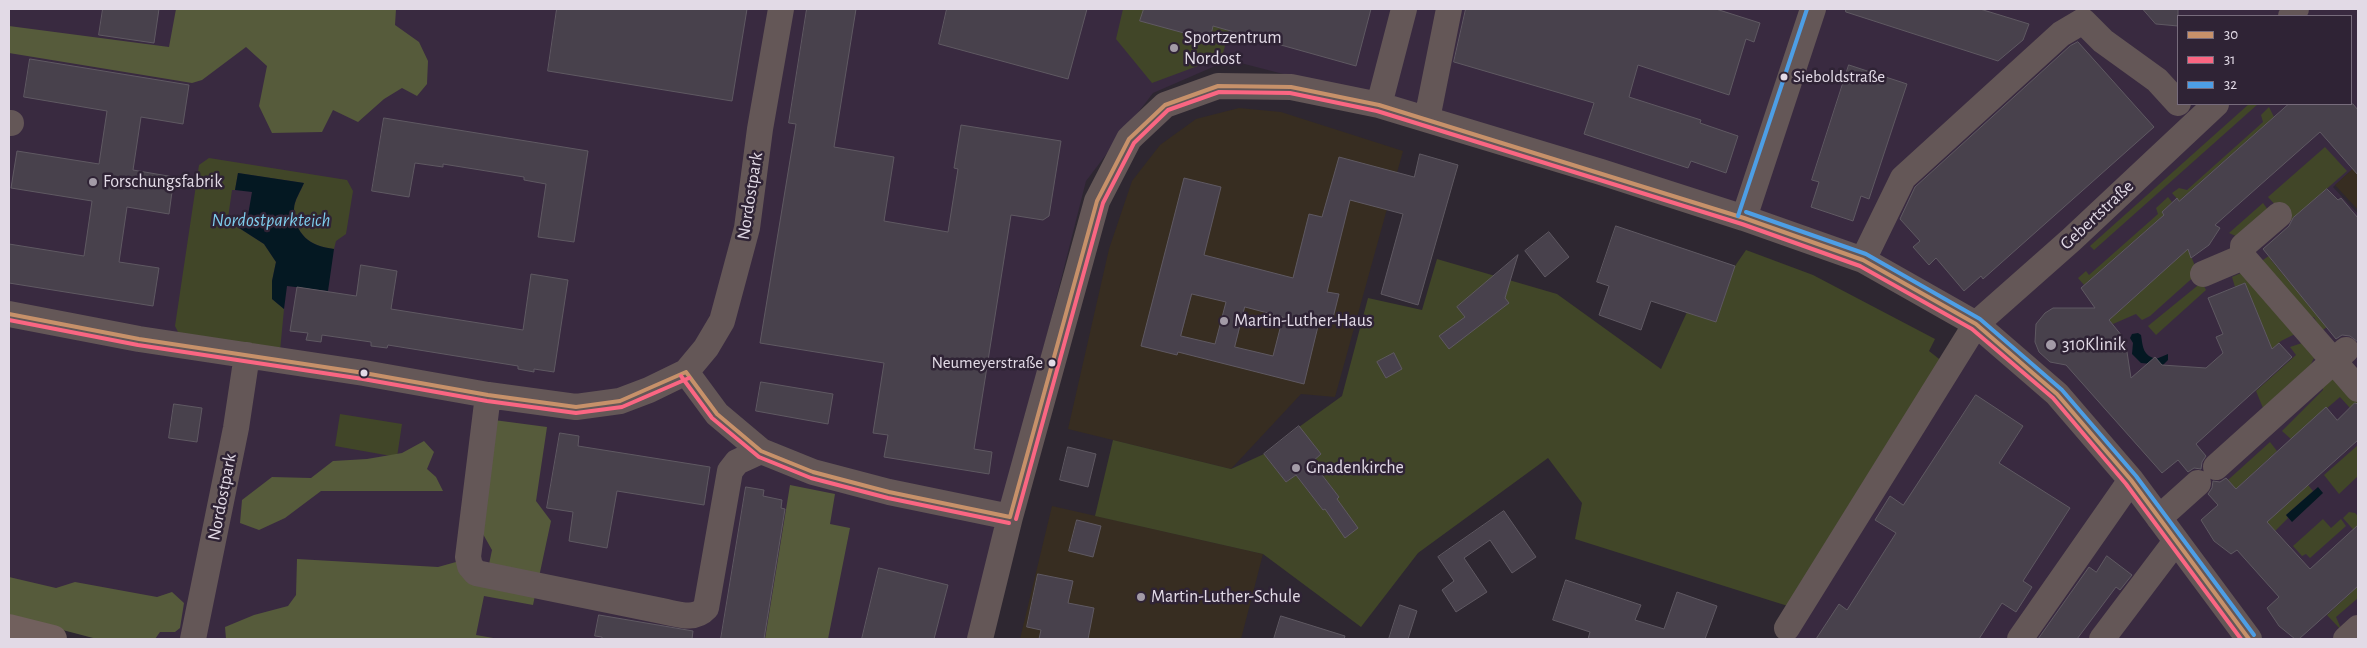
<!DOCTYPE html>
<meta charset="utf-8">
<style>
body{margin:0}
#map{position:relative;width:2367px;height:648px;overflow:hidden;background:#2e2731;font-family:"Alegreya Sans",sans-serif}
canvas{display:block}
.frame{position:absolute;inset:0;border:10px solid #e2dae6;pointer-events:none}
.legend{position:absolute;left:2177px;top:15px;width:175px;height:90px;box-sizing:border-box;background:#2f2335;border:1px solid #776c7c;margin:0;padding:6px 9px;list-style:none;font-size:15px;color:#e2dae6}
.legend li{display:flex;align-items:center;gap:10px;height:25px}
.legend b{width:25px;border:1px solid #776c7c}
</style>
<div id="map">
<canvas width="2367" height="648"></canvas>
<div class="frame"></div>
<ul class="legend">
<li><b style="height:6px;background:#c7916a"></b>30</li>
<li><b style="height:6px;background:#fa6682"></b>31</li>
<li><b style="height:6px;background:#4d9ee5"></b>32</li>
</ul>
</div>
<script>
const c = document.querySelector('canvas').getContext('2d');
c.lineJoin = 'round';
function fill(path, color) {
  c.fillStyle = color;
  c.fill(path, 'evenodd');
}
function stroke(path, color, width, dash) {
  c.strokeStyle = color;
  c.lineWidth = width;
  c.lineCap = dash ? 'butt' : 'round';
  c.setLineDash(dash || []);
  c.stroke(path);
}
function label(font, color, halo, rows, align = 'center') {
  c.font = font + ' "Alegreya Sans",sans-serif';
  c.lineWidth = 5;
  c.setLineDash([]);
  c.textBaseline = 'middle';
  c.strokeStyle = halo;
  c.fillStyle = color;
  for (const [text, x, y, turn = 0] of rows) {
    c.save();
    c.translate(x, y);
    c.rotate((+turn || 0) * Math.PI / 180);
    c.textAlign = isNaN(turn) ? turn : align;
    if (halo) c.strokeText(text, 0, 0);
    c.fillText(text, 0, 0);
    c.restore();
  }
}
const built = new Path2D(`
 M9 9H2358V164L2333 187 2358 214V639H1787L1976 324 1865 258 1477 124 1229 60 1153 93 1086 181 1005 501 976 639H132L9 616ZM2178 16H2351V104H2178Z`);
const education = new Path2D(`
 M1239 108 1281 112 1403 151 1335 397 1301 394 1231 469 1068 429 1109 249 1132 181 1160 145 1196 119Z
 M2358 164V210L2335 185Z
 M1052 506 1263 554 1241 639H1020Z`);
const green = new Path2D(`
 M1123 9H1235L1222 57 1152 83 1116 39Z
 M2249 104H2258L2094 250 2090 246Z
 M2269 107 2274 117 2179 201 2172 193 2179 188 2187 190 2263 122 2261 115Z
 M2325 147 2347 171 2290 221 2268 197Z
 M209 158 347 180 353 191 346 234 336 241 334 249C310 246 295 235 294 209 294 201 301 191 304 183L238 173 235 190H232L228 218 233 219 236 226 264 244 276 262 272 281V299L284 309 280 351 180 336 175 326 199 165Z
 M2168 197 2172 202 2162 212 2164 215 2084 285 2078 278 2086 271 2089 275 2158 214 2156 208Z
 M2263 203 2268 210 2238 237 2229 233Z
 M2294 239 2271 260 2327 327 2321 331 2314 317 2306 322 2257 264Z
 M2188 249 2198 273 2150 316 2142 320 2136 314 2113 324 2109 320Z
 M1746 250 1813 275 1935 339 1929 351 1943 362 1791 607 1575 539 1582 503 1548 458 1418 553 1361 627 1263 554 1095 516 1113 440 1231 469 1264 454 1286 482 1296 475 1323 510 1339 497 1312 462 1321 454 1299 427 1342 396 1368 298 1422 310 1437 259 1557 294 1661 369 1687 312 1716 322 1735 266Z
 M2250 269 2299 332 2281 341 2272 349 2245 283 2235 287 2232 277Z
 M2202 282 2206 290 2156 335 2148 326Z
 M2305 342 2315 356 2306 374 2263 408 2256 391 2296 355 2290 347Z
 M2332 375 2358 395V410L2353 405 2350 408 2340 397 2291 439 2282 431 2323 390V377Z
 M340 414 402 424 397 457 335 446Z
 M2270 442 2277 451 2236 489 2228 480Z
 M2358 445V476L2339 494 2324 475Z
 M2308 485 2313 491 2286 515 2288 518 2275 531 2267 522Z
 M2349 512 2355 513 2358 516V535L2343 518Z
 M2323 519 2331 528 2341 519 2346 526 2310 558 2306 554 2302 556 2293 546Z
 M2358 586V598L2336 617 2342 631 2327 615Z`);
const forest = new Path2D(`
 M176 9H396L395 25 419 42 428 61 427 84 417 96 402 88 384 99 358 122 333 110 322 132 272 133 259 106 267 66 246 47 202 80 192 83 9 53V26L169 47Z
 M494 420 547 427 536 501 551 521 533 605 484 596 476 635 499 639H226L225 627 254 615 288 606 296 595 297 559 438 567 456 562 488 569 492 550 479 527Z
 M424 441 434 452 427 469 436 477 443 491H321L285 518 259 530 240 523 242 500 272 477 311 478 333 461 367 459 402 453Z
 M790 485 835 494 830 524 850 528 828 639H765Z
 M9 577 56 588 75 582 157 597 172 592 184 603 180 628 175 632H160L155 639H97L9 616Z`);
const water = new Path2D(`
 M238 173 304 183C301 190 294 201 294 209 295 235 310 246 334 249L328 291 287 286 284 309 272 299V281L276 262 264 244 236 226 233 219 247 221 252 192 235 190Z
 M2138 333 2141 335C2143 348 2143 355 2156 359L2168 354V360L2163 365 2141 363 2132 354 2133 343 2130 338 2132 334Z
 M2318 487 2323 493 2292 522 2286 515Z`);
const building = new Path2D(`
 M103 9H159L154 43 99 35Z
 M557 9H747L732 101 548 71Z
 M807 9H856L834 147 894 157 884 221 948 232 958 169 954 168 961 125 1061 141 1049 216 1043 220 1011 215 974 449 992 452 989 474 884 457 888 435 873 433 884 363 760 343 796 124 789 123Z
 M947 9H1087L1068 79 939 44Z
 M1144 9H1371L1356 66 1213 26 1210 40 1173 30 1140 21Z
 M1466 9H1716L1760 23 1754 42 1746 39 1729 95 1638 65 1629 97 1701 120 1700 123 1738 136 1726 173 1691 161 1688 168 1584 134 1594 103 1454 62Z
 M1846 9H1980L2029 24 2023 40 1998 61 1846 12Z
 M2143 9H2178V26L2156 24Z
 M2078 42 2154 127 1983 279 1981 276 1964 291 1936 258 1929 265 1913 247 1920 241 1900 219 1915 187 2070 46Z
 M30 59 189 85 183 124 141 117 133 170 174 177 169 214 127 207 119 262 159 268 153 306 9 283V244L84 256 92 201 11 188 17 151 99 164 107 111 24 97Z
 M1849 65 1907 84 1869 199 1861 196 1853 221 1811 207 1819 182 1812 180Z
 M2289 104H2353L2358 110V175L2320 132 2215 225 2220 228 2209 245 2191 258 2188 249 2109 320 2122 336 2127 352 2131 378 2155 357 2162 365 2206 368 2223 353 2216 337 2223 334 2208 298 2245 283 2272 349 2279 343 2292 357 2196 444 2206 456 2202 462 2201 469 2194 468 2188 472 2178 460 2162 473 2066 365 2050 362 2039 352 2035 342 2036 324 2045 313 2053 308H2095L2081 288 2164 215 2162 212 2177 198 2179 201Z
 M384 118 588 151 574 242 538 237 546 184 524 180V177L443 164V167L415 163 409 197 372 191Z
 M1420 154 1458 165 1418 305 1381 294 1403 214 1350 200 1327 292 1339 294 1332 322 1320 318 1304 384 1178 352 1177 355 1141 346 1184 178 1221 187 1204 255 1293 278 1309 214 1322 217 1339 157 1414 177ZM1192 294 1226 302 1215 344 1181 336ZM1245 307 1283 317 1273 356 1235 347Z
 M2327 189 2338 200 2341 198 2358 218V342L2350 336 2342 335 2336 339 2263 249 2289 226 2293 218Z
 M1616 226 1735 266 1716 322 1651 301 1641 330 1599 315 1609 286 1597 282Z
 M1549 232 1569 257 1545 277 1525 251Z
 M1518 255 1505 298 1509 303 1449 349 1439 336 1465 317 1457 307Z
 M361 265 397 271 391 309 523 330 531 274 568 280 554 372 534 369V372L518 369V366L388 345 387 348 371 346V342L322 335 321 342 306 340 308 333 290 331 297 287 356 296Z
 M1394 353 1402 369 1386 378 1377 362Z
 M761 382 833 394 828 424 756 411Z
 M1976 395 2023 426 1999 463 2070 508 2023 581 2032 587 2016 612 2002 603 1979 639H1816L1839 604 1847 610 1896 533 1875 520 1890 496 1903 505Z
 M2355 403 2358 404V440L2267 522 2310 569 2358 525V586L2299 639H2295L2279 626 2267 608 2279 597 2237 550 2231 554 2214 541 2201 520 2218 505 2208 494 2212 488 2213 481 2220 482 2226 478 2236 489 2326 407 2337 420Z
 M174 404 202 408 197 442 169 438Z
 M1299 426 1321 454 1312 462 1339 497 1337 499 1358 528 1345 538 1325 509 1323 510 1296 475 1286 482 1264 454Z
 M560 433 579 436 578 446 710 467 704 505 617 491 607 548 569 541 573 512 547 508Z
 M1068 447 1096 454 1088 487 1060 480Z
 M746 487 764 490 763 496 782 500 781 508 785 509 764 639H721Z
 M1504 511 1536 557 1512 573 1490 540 1464 558 1487 592 1456 612 1442 590 1454 581 1438 557Z
 M1077 520 1101 526 1093 557 1069 551Z
 M2107 556 2132 575 2120 590 2116 587 2077 639H2038L2089 567 2096 572Z
 M879 568 948 585 934 639H862Z
 M1038 574 1073 581 1068 603 1094 608 1088 639H1039L1041 630 1027 627Z
 M1566 580 1641 605 1635 620 1664 629 1677 592 1717 606 1705 639H1588L1590 632 1553 620Z
 M1400 605 1417 611 1408 639H1389Z
 M599 615 693 631 692 639H602V637L595 636Z
 M1281 616 1345 636 1344 639H1274Z`);
const minor = new Path2D(`
 M2291 16 2296 9
 M1379 105 1404 9
 M1427 119 1449 9
 M9 123H11
 M1744 218 1813 9
 M2243 257 2358 389
 M1863 260 1903 178 2061 34 2083 21 2103 41 2157 80 2178 103
 M2203 274 2243 257V246L2279 215
 M9 314 139 339 364 373 488 395 576 407 620 401 649 390 686 372 706 348 722 321 747 228 760 129 781 9
 M686 372 717 414 761 451 813 472 889 492 1010 517
 M488 395 468 557 470 566 476 573 662 611C678 614 694 621 706 608L730 471 737 462 761 451
 M2216 467 2346 350
 M2159 518 2198 483
 M1787 628 1976 324 2071 240 2216 104
 M193 639 236 428 247 355
 M980 639 1010 517 1097 201 1129 139 1133 135 1165 105 1218 86 1291 87 1379 105 1601 172 1744 218 1863 260 1976 324 2057 394 2131 480 2249 639
 M2020 639 2131 480
 M2102 639 2176 541
 M2346 639 2358 628`);
const major = new Path2D(`
 M9 628 53 639`);
const bus1 = new Path2D(`
 M9 314 139 339 364 373 488 395 576 407 620 401 686 372
 M686 372 717 414 761 451 813 472 889 492 1010 517
 M1010 517 1097 201 1129 139 1165 105 1218 86 1291 87 1379 105 1744 218 1863 260 1976 324 2057 394 2131 480 2249 639`);
const bus2 = new Path2D(`
 M9 320 138 345 363 379 487 401 576 413 622 407 689 378
 M681 376 712 418 759 457 811 478 888 498 1009 523
 M1016 519 1103 203 1134 143 1168 110 1219 92 1290 93 1377 111 1742 224 1860 266 1972 329 2053 398 2126 484 2241 639`);
const bus3 = new Path2D(`
 M1746 212 1866 254 1980 319 2062 390 2136 476 2254 635
 M1738 216 1807 9`);
const markers = [
 [1174,48,5,"#a39ba7"],
 [1784,77,4.5,"#e2dae6"],
 [93,182,5,"#a39ba7"],
 [1224,321,5,"#a39ba7"],
 [2051,345,6,"#a39ba7"],
 [1052,363,4.5,"#e2dae6"],
 [364,373,4.5,"#e2dae6"],
 [1296,468,5,"#a39ba7"],
 [1141,597,5,"#a39ba7"]
];
const busNames = [
 ["Sieboldstraße",1793,77],
 ["Neumeyerstraße",1043,363,"right"]
];
const poiNames = [
 ["Sportzentrum",1184,38],
 ["Nordost",1184,59],
 ["Forschungsfabrik",103,182],
 ["Martin-Luther-Haus",1234,321],
 ["310Klinik",2062,345],
 ["Gnadenkirche",1306,468],
 ["Martin-Luther-Schule",1151,597]
];
const streetNames = [
 ["Nordostpark",750,196,-81],
 ["Gebertstraße",2097,215,-43],
 ["Nordostpark",222,497,-79]
];
const waterNames = [
 ["Nordostparkteich",271,220]
];
fill(built, '#392a40');
fill(education, '#372d21');
fill(green, '#414628');
fill(forest, '#565b3b');
fill(water, '#041822');
fill(building, '#48414c');
stroke(building, '#5f5962', 1);
stroke(minor, '#645757', 26);
stroke(major, '#71605d', 28);
stroke(bus1, '#c7916a', 4);
stroke(bus2, '#fa6682', 4);
stroke(bus3, '#4d9ee5', 4);
for (const [x, y, r, color] of markers) {
  const dot = new Path2D();
  dot.arc(x, y, r, 0, 2 * Math.PI);
  c.fillStyle = color;
  c.fill(dot);
  stroke(dot, '#2f2335', 2);
}
label('17px', '#e2dae6', '#2f2335', busNames, 'left');
label('18px', '#e2dae6', '#2f2335', poiNames, 'left');
label('18px', '#e2dae6', '#2f2335', streetNames);
label('italic 19px', '#7dcceb', '#2f2335', waterNames);
</script>
